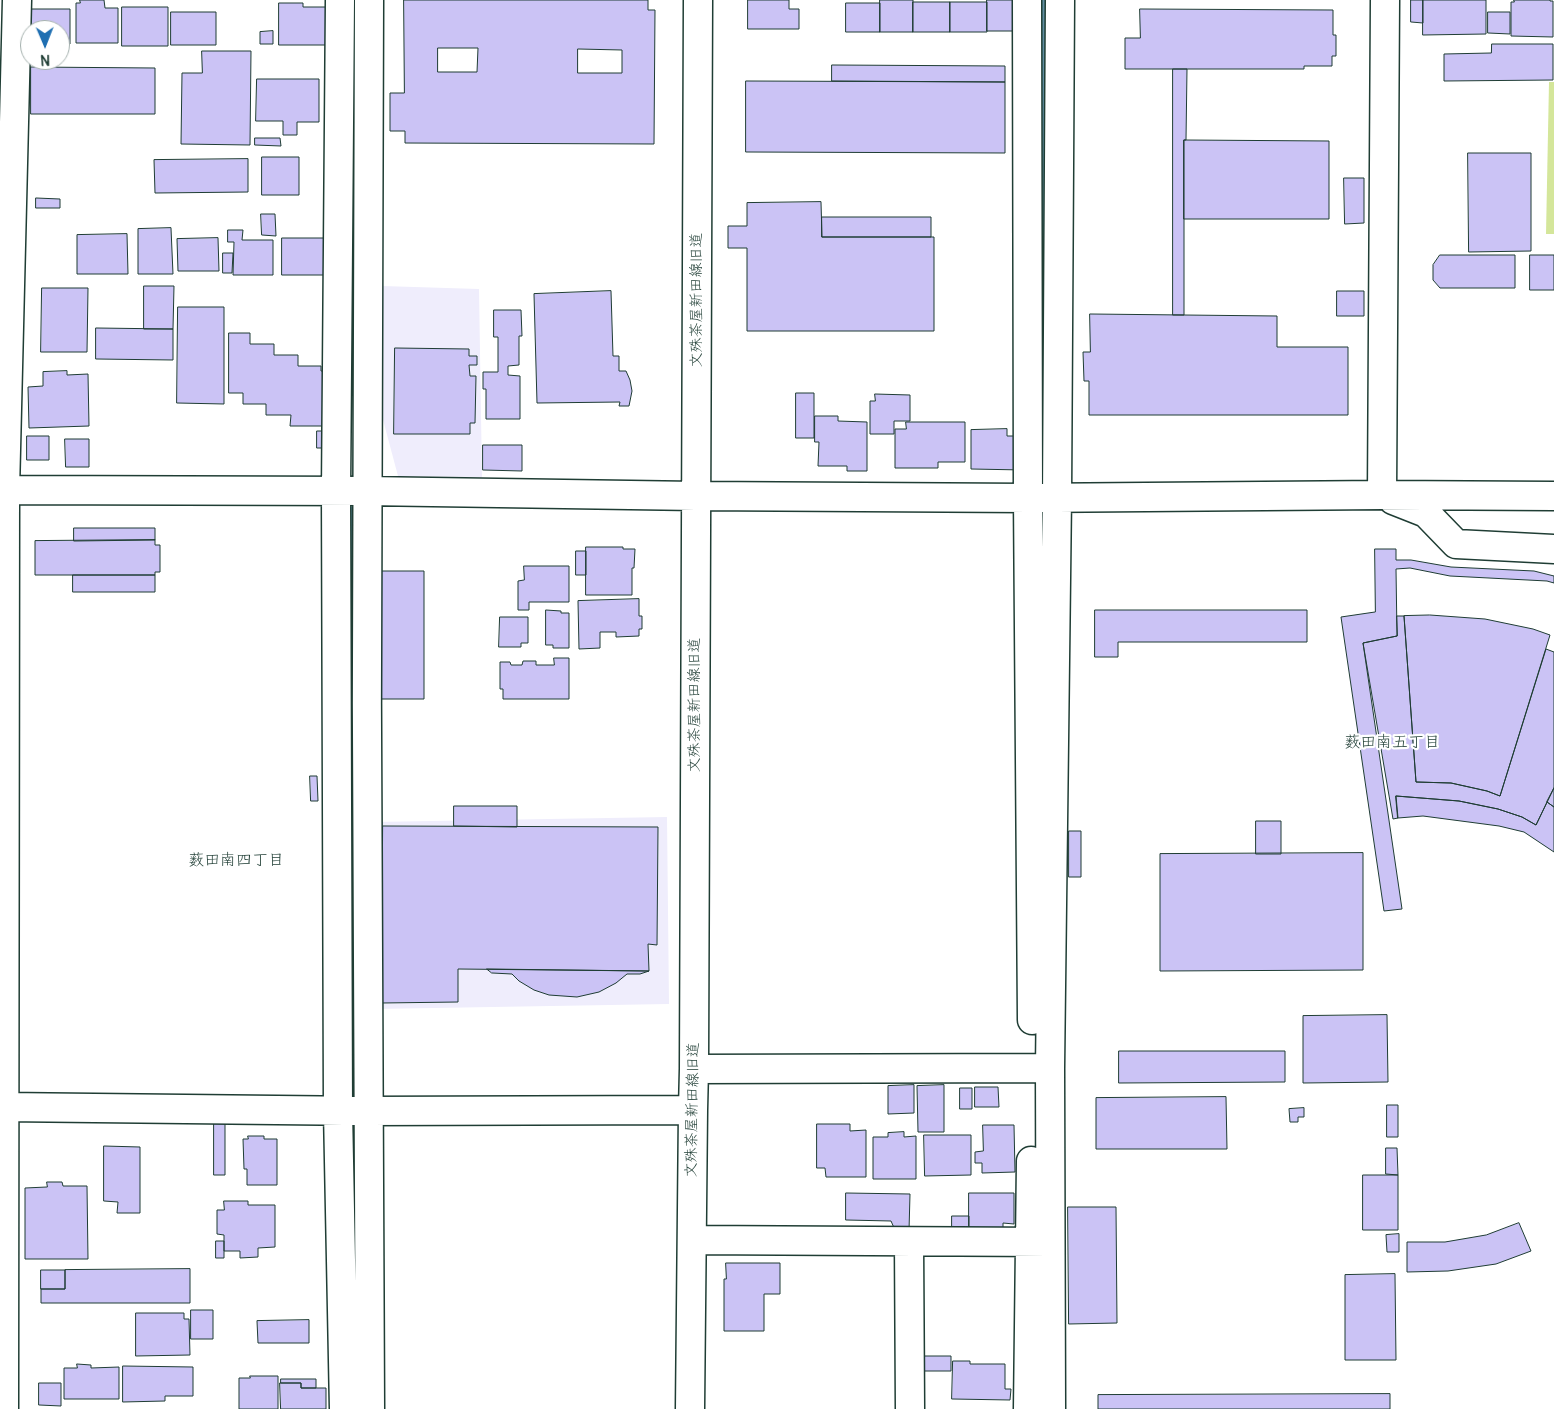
<!DOCTYPE html>
<meta charset="utf-8">
<style>
body{margin:0}
#map{position:relative;width:1554px;height:1409px;overflow:hidden;background:#fff;font-family:Pangolin,sans-serif}
canvas{display:block}
.north{position:absolute;left:20px;top:20px;width:50px;height:50px;box-sizing:border-box;background:#fff;border:1px solid #a5b1ae;border-radius:50%;rotate:179deg;font-size:14px;font-weight:700;line-height:20px;text-align:center;color:#1f3d34}
.north::after{content:'';display:block;margin:auto;width:18px;height:22px;background:#1f6fb2;clip-path:polygon(50% 0,100% 100%,50% 72%,0 100%)}
</style>
<div id="map">
<canvas width="1554" height="1409"></canvas>
<div class="north">N</div>
</div>
<script>
const c = document.querySelector('canvas').getContext('2d');
c.lineJoin = 'round';
function fill(path, color) {
  c.fillStyle = color;
  c.fill(path, 'evenodd');
}
function stroke(path, color, width, dash) {
  c.strokeStyle = color;
  c.lineWidth = width;
  c.lineCap = dash ? 'butt' : 'round';
  c.setLineDash(dash || []);
  c.stroke(path);
}
function label(font, color, halo, rows, align = 'center') {
  c.font = font + ' Pangolin,"Klee One",sans-serif';
  c.lineWidth = 4.5;
  c.setLineDash([]);
  c.textBaseline = 'middle';
  c.strokeStyle = halo;
  c.fillStyle = color;
  for (const [text, x, y, turn = 0] of rows) {
    c.save();
    c.translate(x, y);
    c.rotate((+turn || 0) * Math.PI / 180);
    c.textAlign = isNaN(turn) ? turn : align;
    if (halo) c.strokeText(text, 0, 0);
    c.fillText(text, 0, 0);
    c.restore();
  }
}
const built = new Path2D(`
 M382 286 479 289 482 477 398 476 382 416Z
 M667 817 669 1004 375 1009 373 822Z`);
const green = new Path2D(`
 M1549 82H1554V234H1546Z`);
const stream = new Path2D(`
 M1042 473 1046 0
 M351 865 352 511`);
const building = new Path2D(`
 M80 0H104L105 8H118V43H76V3H80Z
 M404 0H648V10H655L654 144 405 143V131H390V93H404ZM438 48H478L477 72H438ZM578 49 622 50V73H578Z
 M748 0H789V9H799V29H748Z
 M880 0H913V32H880Z
 M987 0H1018V31H987Z
 M1411 0H1423V23L1411 22Z
 M1423 0H1486V34L1423 35Z
 M1514 0H1550V1H1553V37L1511 36V2H1514Z
 M913 2H950V32H913Z
 M950 2H987V32H950Z
 M279 3H303V7H326V45H279Z
 M846 3H880V32H846Z
 M122 7H168V46H122Z
 M26 9H70V44H60V30H30V44H26Z
 M1140 9 1333 10V35H1336V56H1332V66H1304V69H1125V38H1140Z
 M171 12H216V45H171Z
 M1488 12H1510V34L1488 33Z
 M273 31V44H260V32Z
 M1492 44H1553V80L1444 81V54L1491 53Z
 M202 51H251L250 145 181 144 182 73H202Z
 M832 65 1005 66V82L832 81Z
 M31 67 155 68V114H31Z
 M1173 69H1187L1186 140H1184V315H1173Z
 M257 79H319V122H297V135H283V121H256Z
 M746 81 1005 82V153L746 152Z
 M255 138H280L281 146 255 145Z
 M1184 140 1329 141V219H1184Z
 M1468 153H1531V251L1469 252Z
 M262 157H299V195H262Z
 M248 159V192L155 193 154 160Z
 M1344 178H1364V223L1345 224Z
 M36 198 60 199V208H36Z
 M821 202 822 237H934V331H747V248H728V226H747V203Z
 M261 214H275L276 236 262 235Z
 M822 217H931V237H822Z
 M171 228 173 274H138V229Z
 M228 230H243L242 240H273V275H233L234 242H228Z
 M127 234 128 274H77V235Z
 M218 238 219 271H178L177 239Z
 M282 238H325L326 275H282Z
 M223 253H233L232 273H223Z
 M1440 255H1515V288H1440L1433 280V265Z
 M1530 255H1554V290H1530Z
 M144 286H174L173 329H144Z
 M42 288H88L87 352H41Z
 M611 291 613 356H619V371H626L630 380 632 391 629 406H619L620 402 537 403 534 294Z
 M1337 291H1364V316H1337Z
 M178 307H224V404L177 403Z
 M494 310H521L522 336H519V365L508 366V375L520 376V419H486V389H483V372H498V337H494Z
 M1090 314 1277 316V347H1348V415H1089V381H1084L1083 352H1090Z
 M96 328 173 329V360L96 359Z
 M229 333H250V344H274V355H298V366H321V371H325L324 426H290L291 415H266V404H243V393H229Z
 M395 348 469 349V356H477V365H469L470 376H476L475 423H470V434H394Z
 M67 371V375L88 374 89 426 29 428 28 387 43 386V372Z
 M796 393H814V438H796Z
 M875 394 910 395V421H894V434H870V401H875Z
 M815 416H838V421L867 422V471H847V466H818L819 442H815Z
 M906 422H965V462H938V468H895V429H906Z
 M1007 429V436H1024V470L971 469V430Z
 M317 431H324V448H317Z
 M27 436H49V460H27Z
 M65 439H89V467H66Z
 M483 445H522V471L483 470Z
 M74 528H155V540L74 541Z
 M155 540V545H160V572H155V575H35V541Z
 M586 547H623V549H635L634 568H632V595H586Z
 M1375 549H1396V560H1411L1451 567 1534 571 1554 576V583L1547 581 1450 576 1410 568 1396 569 1397 636 1363 643 1402 909 1384 911 1341 617 1375 612Z
 M576 551H586V575H576Z
 M524 566H569V602H529V610H518V581L524 580Z
 M377 571H424V699H378Z
 M73 575H155V592H73Z
 M639 599V616H642V629H639V636L616 637V632H600V648L579 649 578 601Z
 M546 610 561 611V613H569V648H553V645H546Z
 M1095 610H1307V642H1118V657H1095Z
 M1430 615 1485 619 1533 629 1550 635 1500 796 1487 791 1451 783 1416 782 1404 616Z
 M1397 616H1404L1416 782 1451 783 1487 791 1500 796 1546 649 1554 652V788L1536 825 1522 817 1498 809 1459 801 1396 796 1398 818 1393 819 1363 643 1397 636Z
 M500 617H528V643H521V647H499Z
 M554 658H569V699H503V689H500V662H510L511 665H522L523 661H536V665H554Z
 M310 776H317L318 801H311Z
 M1554 788V807L1547 802Z
 M1396 796 1459 801 1498 809 1522 817 1536 825 1547 802 1554 807V852L1524 832 1499 826 1423 816 1398 818Z
 M454 806H517V827L454 826Z
 M1256 821H1281V854H1256Z
 M383 826 658 827 657 945 648 944 649 971 458 969V1002L382 1003Z
 M1069 831H1081V877H1069Z
 M1363 853V970L1160 971V854Z
 M487 969 649 971 640 974H627L616 983 599 992 577 997 549 995 534 990 519 981 512 974 492 973Z
 M1387 1015 1388 1082 1303 1083V1016Z
 M1119 1051H1285V1082L1119 1083Z
 M914 1085V1113L888 1114V1086Z
 M944 1085V1132H918L917 1086Z
 M975 1087H998L999 1107H975Z
 M960 1088H972V1109H960Z
 M1226 1097 1227 1149H1096V1098Z
 M1387 1105H1398V1137H1387Z
 M1304 1108V1117H1298V1122H1290L1289 1109Z
 M214 1120H225V1175H214Z
 M817 1124H850V1131L866 1130V1177H826L825 1168H817Z
 M983 1125H1014L1015 1172 982 1173V1163H975V1152L983 1151Z
 M904 1132V1137L916 1136V1179H873V1137H888V1133Z
 M924 1135H971V1175L925 1176Z
 M248 1136H264V1139H277V1185H247V1169H244L243 1139H248Z
 M104 1146 140 1147V1213H117L118 1202 104 1201Z
 M1386 1148H1397L1398 1175 1386 1174Z
 M1363 1175H1398V1230H1363Z
 M47 1182H62L63 1186H87L88 1259H25V1188L47 1187Z
 M846 1193 910 1194 909 1231 895 1230 891 1221 846 1220Z
 M969 1193H1014V1224L1003 1223V1235H969Z
 M224 1201H248V1205H275V1247L258 1248V1257L240 1258V1251H224V1235L217 1234V1210H224Z
 M1068 1207H1116L1117 1323 1069 1324Z
 M952 1216H969V1235H952Z
 M1519 1223 1531 1251 1496 1264 1448 1271 1407 1272V1242H1445L1486 1235Z
 M1399 1234V1252H1387L1386 1235Z
 M216 1241H224V1258H216Z
 M726 1263H780V1294H764V1331H724V1279H726Z
 M190 1269V1303H41V1289H65V1270Z
 M41 1270H65V1289H41Z
 M1395 1274 1396 1360H1345V1275Z
 M191 1310H213V1339H191Z
 M136 1313H184V1319H189L190 1355 136 1356Z
 M309 1320V1343H258L257 1321Z
 M922 1356H951V1371H922Z
 M953 1361H970V1364H1005V1389H1011L1010 1400 952 1399Z
 M77 1364 91 1365V1368L119 1367V1399H64V1368H77Z
 M123 1366 193 1367V1396H165V1401L123 1402Z
 M250 1376H278V1409H239V1378H250Z
 M281 1379H316V1388H301V1383H281Z
 M39 1383H61V1406L39 1405Z
 M280 1383H301V1388H326V1409H281Z
 M1390 1394V1409H1098V1395Z`);
const minor = new Path2D(`
 M340 0 336 491 338 1111 344 1409
 M369 0C366 470 366 939 370 1409
 M1027 0 1028 498 1032 1020
 M0 490 366 491 696 496 1028 498 1382 495 1554 496
 M1382 495 1385 0
 M1393 500 1426 513 1456 544 1554 549
 M694 1069 1050 1068
 M4 1107 367 1111 693 1110
 M692 1240 1048 1242
 M909 1242 910 1409
 M4 1409 5 490 17 0
 M690 1409 693 1110 694 1069 698 0
 M1028 1409 1031 1161
 M1051 1409 1050 1068 1057 497 1060 0`);
const streetNames = [
 ["文殊茶屋新田線旧道",697,300,-90],
 ["文殊茶屋新田線旧道",695,705,-90],
 ["文殊茶屋新田線旧道",693,1110,-89]
];
const neighbourhoodNames = [
 ["薮田南五丁目",1392,743],
 ["薮田南四丁目",236,861]
];
fill(built, '#efedfc');
fill(green, '#d4e69a');
stroke(stream, '#5f8ea1', 9);
fill(building, '#cbc3f5');
stroke(building, '#1f3d34', 1);
stroke(minor, '#1f3d34', 31);
stroke(minor, '#fff', 28);
label('15px', '#1f3d34', '#fff', streetNames);
label('16px', '#1f3d34', '#fff', neighbourhoodNames);
</script>
